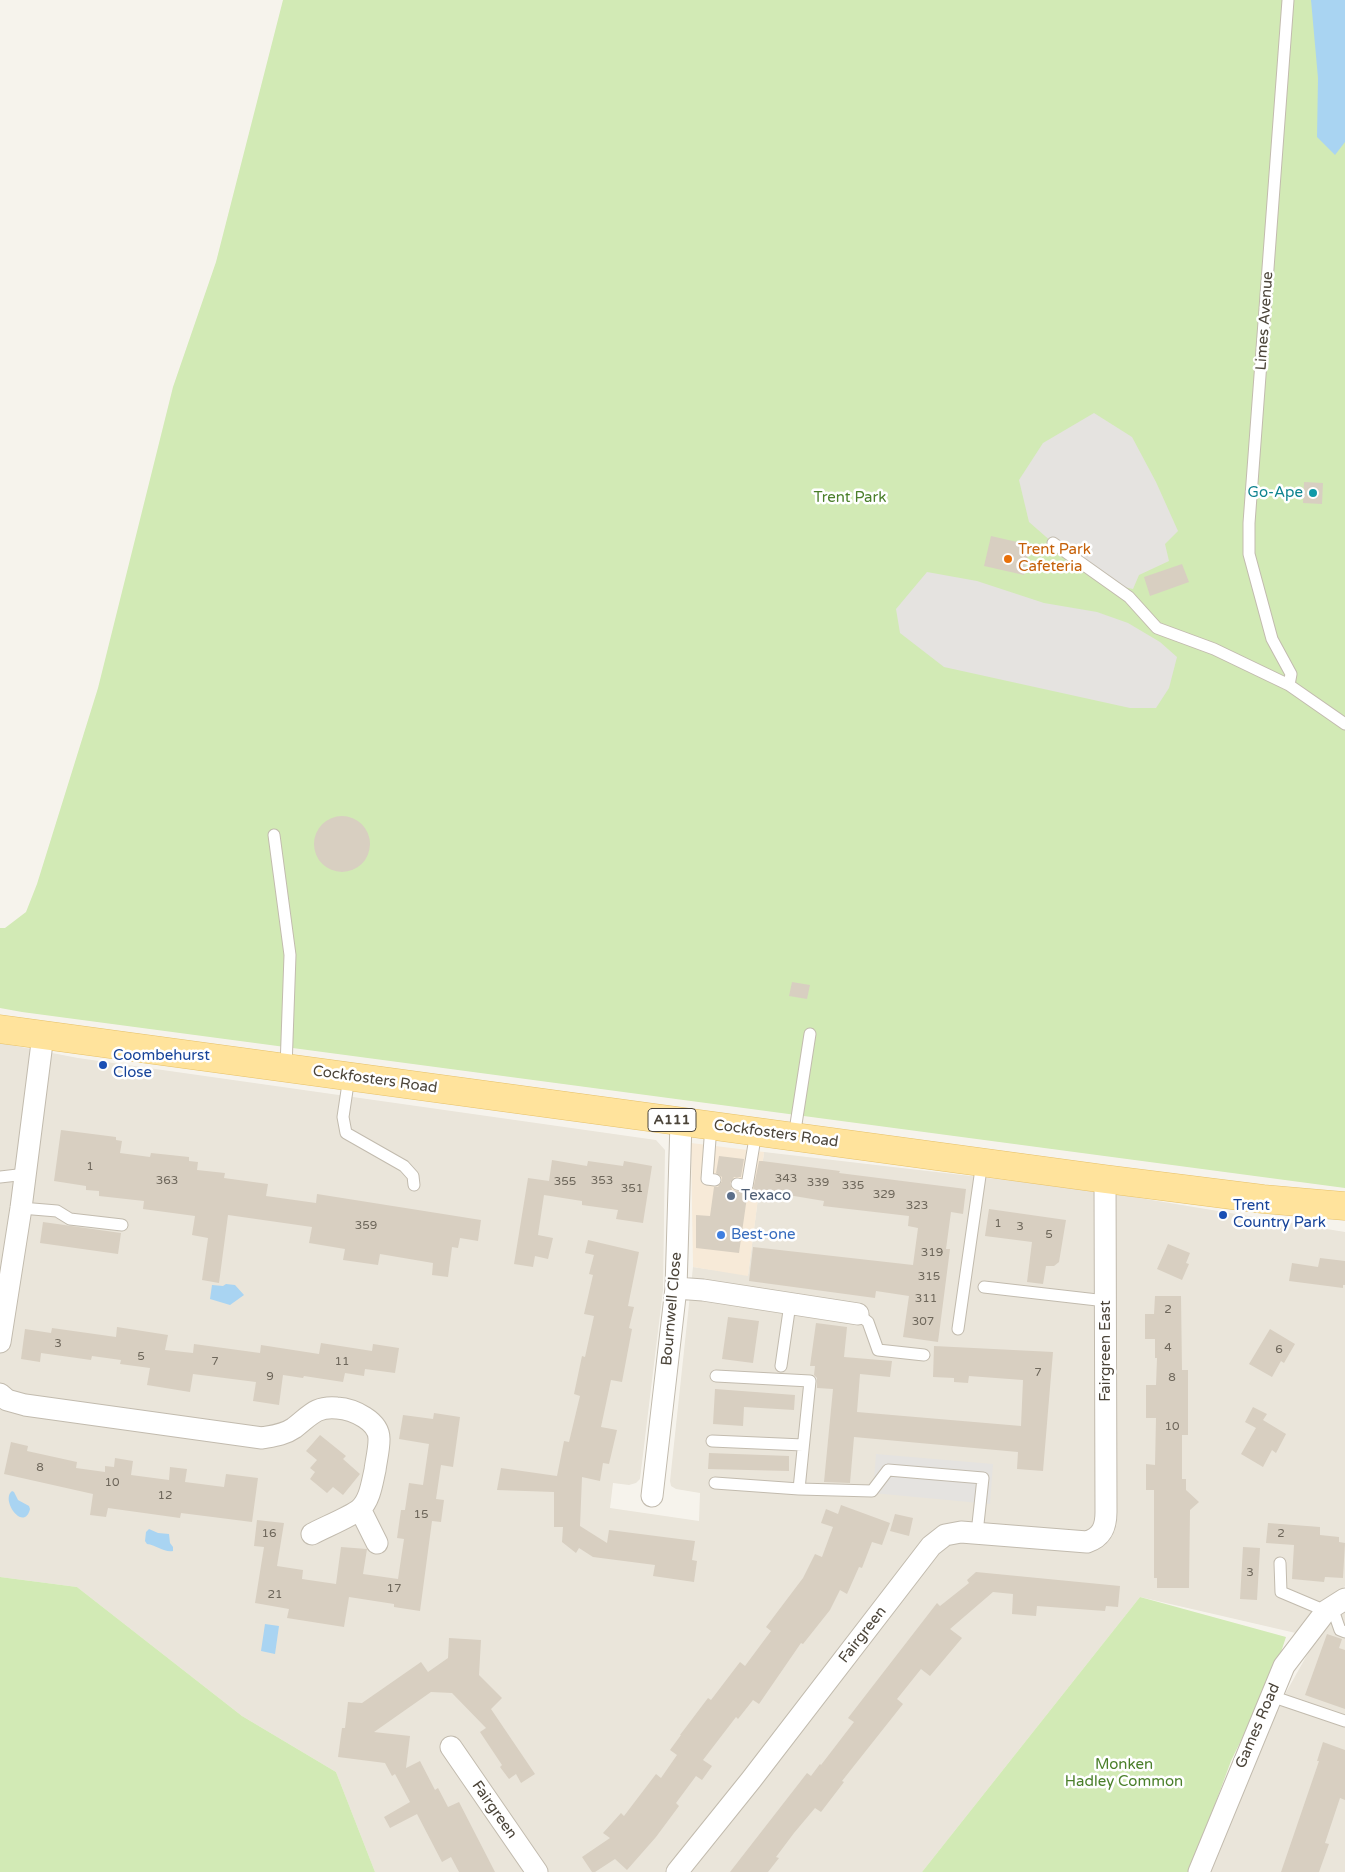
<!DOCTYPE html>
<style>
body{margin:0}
canvas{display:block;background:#f6f3ec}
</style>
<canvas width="1345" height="1872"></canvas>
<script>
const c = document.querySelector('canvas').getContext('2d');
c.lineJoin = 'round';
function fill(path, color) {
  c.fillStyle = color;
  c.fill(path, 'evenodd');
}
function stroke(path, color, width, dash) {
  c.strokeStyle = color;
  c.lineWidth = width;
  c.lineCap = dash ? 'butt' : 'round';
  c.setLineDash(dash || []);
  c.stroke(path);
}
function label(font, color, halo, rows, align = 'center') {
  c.font = font + ' "Varela Round",sans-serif';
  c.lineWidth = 5;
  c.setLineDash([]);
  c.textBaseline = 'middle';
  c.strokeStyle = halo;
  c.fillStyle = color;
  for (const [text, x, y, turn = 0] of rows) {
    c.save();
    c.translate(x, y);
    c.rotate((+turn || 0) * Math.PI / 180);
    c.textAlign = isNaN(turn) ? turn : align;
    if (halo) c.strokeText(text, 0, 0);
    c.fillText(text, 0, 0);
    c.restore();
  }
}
const residential = new Path2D(`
 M0 1043 78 1058 656 1140 665 1150 663 1290 640 1479 636 1483 629 1485 613 1483 610 1508 699 1521 700 1493 676 1489 671 1486 670 1481 693 1267 748 1275 764 1152 1091 1190 1345 1232V1586L1300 1634 1140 1597 922 1872H375L336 1772 242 1716 77 1587 0 1577Z
 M1345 1608V1872H1207L1262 1735 1320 1632Z`);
const commercial = new Path2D(`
 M691 1143 764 1152 748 1276 693 1267Z`);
const green = new Path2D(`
 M283 0H1345V1188L22 1012 0 1008V928H5L26 912 37 884 98 688 173 387 216 262Z
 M0 1577 77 1587 242 1716 336 1772 375 1872H0Z
 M1140 1597 1286 1637 1275 1670 1231 1761 1190 1872H922Z`);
const parking = new Path2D(`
 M1094 413 1132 437 1156 482 1178 531 1165 544 1169 561 1139 575 1133 589 1111 584 1053 543 1029 522 1019 480 1043 443Z
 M927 572 977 581 1044 603 1097 612 1128 623 1160 642 1177 657 1169 688 1156 708H1130L944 667 900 633 896 609Z
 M876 1454 993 1464 990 1504 873 1493Z`);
const water = new Path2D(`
 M1311 0H1345V142L1335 155 1317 137 1318 78Z
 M226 1284 235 1285 244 1295 230 1305 210 1299 212 1285 223 1286Z
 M12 1491 14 1492 18 1500 29 1506 30 1509C24 1533 0 1500 12 1491Z
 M149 1529 158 1533 169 1534 170 1543 173 1547V1551C165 1553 156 1545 147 1544L145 1541 146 1532Z
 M265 1624 279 1626 275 1654 261 1651Z`);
const building = new Path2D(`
 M1304 482 1323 483 1322 504 1303 503Z
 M991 536 1030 545 1024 575 984 566Z
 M1182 564 1189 582 1150 596 1144 577Z
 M314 844a28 28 0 1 1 56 0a28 28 0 1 1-56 0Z
 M792 982 810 985 807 999 789 996Z
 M61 1130 116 1137V1140L122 1141 120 1153 150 1157 151 1153 189 1157V1161L198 1162 197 1170 225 1173 224 1178 268 1184 266 1196 316 1203 317 1194 481 1220 478 1241 460 1238 458 1248 452 1247 448 1277 432 1275 433 1263 380 1254 378 1265 343 1260 345 1249 309 1243 312 1227 228 1215 219 1283 202 1280 208 1238 192 1235 195 1216 143 1209 144 1201 99 1196V1191L86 1190V1186L54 1181Z
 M719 1156 744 1159 741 1177H734L730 1183 732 1190 746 1193 753 1190 759 1161H762L840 1171 839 1173 966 1189 963 1214 951 1212 946 1249H950L938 1342 903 1337 909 1296 876 1291 875 1298 749 1281 753 1247 913 1265 918 1228 908 1226 909 1216 823 1206 824 1201 776 1193 775 1201 747 1197 739 1253 696 1248V1215L710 1216 714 1187H718L722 1181V1177L716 1173Z
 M552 1160 587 1166 588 1161 623 1166 624 1161 652 1166 643 1223 616 1219 618 1210 582 1205V1201L544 1195 538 1235 553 1238 548 1259 535 1256 533 1267 514 1264 528 1178 549 1181Z
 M989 1209 1066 1220 1059 1262 1054 1266H1046L1043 1284 1027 1282 1032 1242 985 1236Z
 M43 1222 121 1233 118 1254 40 1243Z
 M588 1240 639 1252 628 1306 634 1307 629 1328 632 1329 622 1382 611 1380 601 1427 617 1430 609 1464 603 1463 600 1481 582 1477 580 1526 607 1543 609 1530 695 1541 692 1560 697 1561 694 1582 653 1576 655 1565 593 1557 579 1548 576 1553 562 1542 563 1527H554V1492L497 1490 501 1468 557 1476 564 1441 569 1442 580 1396 574 1394 582 1356 585 1357 594 1316 584 1314 593 1275 589 1274 594 1255 585 1253Z
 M1168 1244 1190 1253 1186 1263 1189 1264 1182 1280 1157 1269Z
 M1320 1258 1345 1261V1285H1343V1288L1289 1281 1292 1263 1318 1267Z
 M1155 1296H1181L1182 1370H1188V1435H1182V1479H1186V1490L1199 1502 1190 1510 1189 1588H1157V1578H1154V1490H1146V1464L1155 1465 1156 1418H1146V1385H1156L1157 1358H1155V1339H1145V1314H1154Z
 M728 1317 759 1321 753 1363 722 1359Z
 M816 1323 847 1327 844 1357 892 1361 890 1377 860 1374 857 1412 1021 1426 1023 1380 969 1376 968 1383 954 1382V1378L933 1377 934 1346 1053 1352 1043 1471 1017 1469 1018 1452 854 1437 850 1483 824 1482 833 1389 817 1388V1378L814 1375 815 1366H810Z
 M117 1327 168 1335 165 1350 193 1353 194 1344 260 1353 261 1345 319 1354 321 1343 372 1351 373 1344 399 1348 395 1373 365 1369 364 1376 345 1373 343 1382 304 1376 303 1378 283 1375 279 1405 253 1401 256 1382 193 1374 190 1392 147 1385 150 1368 120 1364 121 1360 92 1356 91 1360 41 1353 40 1362 21 1359 25 1329 51 1333 52 1328 116 1337Z
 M1270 1329 1295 1344 1284 1363 1281 1361 1272 1377 1249 1364Z
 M715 1389 795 1395 794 1410 744 1407 743 1426 713 1424Z
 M1253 1407 1267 1414 1263 1420 1286 1434 1276 1453 1272 1450 1263 1467 1241 1454 1256 1428 1245 1422Z
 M434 1413 460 1417 453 1467 441 1465 436 1499 444 1500 441 1522 432 1521 420 1611 394 1607V1604L349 1597 344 1627 287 1618 289 1609 255 1603 264 1547 254 1546 257 1520 284 1523 277 1566 303 1570 302 1579 336 1584 341 1547 367 1549 363 1574 398 1579 404 1539 397 1538 401 1510H405L409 1483 423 1485 429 1444 399 1439 403 1415 433 1419Z
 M320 1435 346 1456 343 1459 360 1474 343 1495 333 1487 327 1493 310 1479 315 1472 310 1468 317 1460 306 1451Z
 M11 1442 28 1446 27 1451 77 1462 76 1468 105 1472V1466L114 1467 115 1458 133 1461 131 1475 169 1480 170 1467 187 1469 185 1482 224 1487 226 1474 258 1478 252 1522 181 1513 180 1518 108 1508 106 1517 90 1515 93 1494 4 1474Z
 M709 1453 789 1456V1471L708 1469Z
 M841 1505 890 1523 882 1545 872 1542 862 1568 859 1567 847 1594 840 1590 830 1610 803 1644 801 1643 759 1704 753 1700 738 1719 736 1717 703 1760 712 1766 702 1780 696 1776 676 1803 679 1806 656 1837 627 1870 615 1859 595 1872H592L582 1857 610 1838 603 1833 621 1813 624 1816 656 1774 661 1778 677 1755 670 1750 681 1735H680L708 1698 711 1700 740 1662 745 1666 771 1631 766 1627 803 1578 815 1554 822 1557 833 1527 821 1523 826 1509 838 1514Z
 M895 1514 913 1518 909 1536 890 1531Z
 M1268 1523 1320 1527V1535L1339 1537V1542L1345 1543 1343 1578 1325 1577 1324 1582 1292 1579 1294 1545 1266 1543Z
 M1243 1547 1260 1548 1257 1600 1240 1599Z
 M976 1572 1120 1586 1118 1607 1106 1606 1105 1611 1037 1606 1036 1616 1012 1614 1013 1594 993 1592 950 1629 962 1638 930 1676 921 1669 897 1699 903 1704 842 1781 844 1782 821 1812 815 1808 794 1833 776 1857 779 1858 768 1872H730L807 1773 811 1776 820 1764 821 1765 854 1722 848 1718 937 1603 940 1606 969 1583 967 1580Z
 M1327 1634 1342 1639 1339 1648 1345 1650V1709L1305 1695Z
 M449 1638 481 1640 479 1675 502 1698 491 1709 535 1774 521 1783 516 1774 509 1779 500 1767 502 1765 480 1732 486 1728 452 1693 431 1692 374 1732 410 1736 406 1768 420 1761 435 1790 438 1788 448 1807 459 1802 495 1872H459L451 1857 442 1862 417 1814 390 1828 384 1817 410 1802 395 1774 392 1776 385 1763 338 1757 342 1728H345L348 1702 362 1703 421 1662 428 1672 448 1658Z
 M1323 1742 1345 1750V1800L1340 1798 1325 1843 1329 1844 1319 1872H1281L1319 1761H1317Z`);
const lane = new Path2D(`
 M1288 0 1249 523V554L1272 639 1291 674 1289 685
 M1053 543 1129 597 1157 628 1214 649 1289 685 1345 724
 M274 835 290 955 286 1068
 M349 1077 343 1117 346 1133 404 1166 413 1176 414 1185
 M711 1126 707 1179 715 1180
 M794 1137 810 1034
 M0 1177 26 1174
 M737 1184 747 1186 756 1132
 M21 1208 57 1211 70 1219 122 1225
 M984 1287 1106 1301
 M858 1314 868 1322 878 1350 924 1355
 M958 1329 982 1162
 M781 1366 790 1304
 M716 1376 810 1381 799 1489 872 1491 888 1470 983 1478 977 1533
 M712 1441 803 1445
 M715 1483 799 1489
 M1280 1563 1281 1592 1326 1611
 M1332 1607 1340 1630 1345 1632
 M1271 1696 1345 1721`);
const street = new Path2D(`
 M676 1288 703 1290 858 1314
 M0 1342 21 1208 43 1035
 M0 1394 7 1400 25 1405 262 1438C273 1436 284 1435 294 1428 310 1416 315 1406 337 1408 353 1409 380 1421 379 1440 379 1450 376 1461 375 1470 372 1483 370 1500 360 1509 352 1516 323 1528 312 1534
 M652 1496 676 1288 681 1122
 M360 1509 377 1543
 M451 1747 537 1872
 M677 1872 751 1780 931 1546 945 1535 961 1532 1087 1542C1102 1537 1106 1527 1106 1512L1105 1179
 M1199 1872 1284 1666 1326 1611 1345 1599`);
const primary = new Path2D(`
 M0 1029 1105 1179 1263 1199 1345 1206`);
const markers = [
 [1313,493,5,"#0f9aa8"],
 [1008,559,5,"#e8710a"],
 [103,1065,5,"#1a4fb4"],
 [731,1196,5,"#5c6f8a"],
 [1223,1215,5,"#1a4fb4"],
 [721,1235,5,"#3f7fe0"]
];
const numberNames = [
 ["1",90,1167],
 ["343",786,1179],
 ["363",167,1181],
 ["353",602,1181],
 ["355",565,1182],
 ["339",818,1183],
 ["335",853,1186],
 ["351",632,1189],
 ["329",884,1195],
 ["323",917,1206],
 ["1",998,1224],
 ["359",366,1226],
 ["3",1020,1227],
 ["5",1049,1235],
 ["319",932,1253],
 ["315",929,1277],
 ["311",926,1299],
 ["2",1168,1310],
 ["307",923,1322],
 ["3",58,1344],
 ["4",1168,1348],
 ["6",1279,1350],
 ["5",141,1357],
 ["7",215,1362],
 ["11",342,1362],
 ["7",1038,1373],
 ["9",270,1377],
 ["8",1172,1378],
 ["10",1172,1427],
 ["8",40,1468],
 ["10",112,1483],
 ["12",165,1496],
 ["15",421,1515],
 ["16",269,1534],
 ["2",1281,1534],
 ["3",1250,1573],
 ["17",394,1589],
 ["21",275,1595]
];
const shields = [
 [672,1120,48]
];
const shieldNames = [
 ["A111",672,1120]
];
const streetNames = [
 ["Limes Avenue",1265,321,-86],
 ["Cockfosters Road",375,1080,8],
 ["Cockfosters Road",776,1134,8],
 ["Bournwell Close",672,1309,-85],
 ["Fairgreen East",1106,1351,-90],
 ["Fairgreen",863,1635,-52],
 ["Games Road",1258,1726,-67],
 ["Fairgreen",494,1810,55]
];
const cultureNames = [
 ["Go-Ape",1303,493]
];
const parkNames = [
 ["Trent Park",850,498],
 ["Monken",1124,1765],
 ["Hadley Common",1124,1782]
];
const foodNames = [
 ["Trent Park",1018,550],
 ["Cafeteria",1018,567]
];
const transitNames = [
 ["Coombehurst",113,1056],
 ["Close",113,1073],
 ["Trent",1233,1206],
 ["Country Park",1233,1223]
];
const serviceNames = [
 ["Texaco",741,1196]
];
const shopNames = [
 ["Best-one",731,1235]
];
fill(residential, '#eae5da');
fill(commercial, '#f7ead8');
fill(green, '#d2eab5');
fill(parking, '#e5e3e0');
fill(water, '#a9d4f2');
fill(building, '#d8cfc1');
stroke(lane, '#c2bbae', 13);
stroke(street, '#c2bbae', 23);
stroke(primary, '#e6c16a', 29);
stroke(lane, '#fff', 11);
stroke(street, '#fff', 21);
stroke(primary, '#ffe39c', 28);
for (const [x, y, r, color] of markers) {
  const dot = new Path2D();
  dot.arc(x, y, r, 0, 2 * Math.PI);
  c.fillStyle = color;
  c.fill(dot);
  stroke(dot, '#fff', 2);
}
label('12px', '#6e675b', null, numberNames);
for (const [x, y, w] of shields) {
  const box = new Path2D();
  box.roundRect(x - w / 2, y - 11.5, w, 23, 4);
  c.fillStyle = '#fff';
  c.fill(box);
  stroke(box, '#4b4439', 1);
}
label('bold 14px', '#4b4439', null, shieldNames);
label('15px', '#4b4439', '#fff', streetNames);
label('15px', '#0d838f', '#fff', cultureNames, 'right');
label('15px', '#4a7f2a', '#fff', parkNames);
label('15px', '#c56008', '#fff', foodNames, 'left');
label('15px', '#164399', '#fff', transitNames, 'left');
label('15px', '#4e5e75', '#fff', serviceNames, 'left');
label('15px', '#366cbe', '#fff', shopNames, 'left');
</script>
